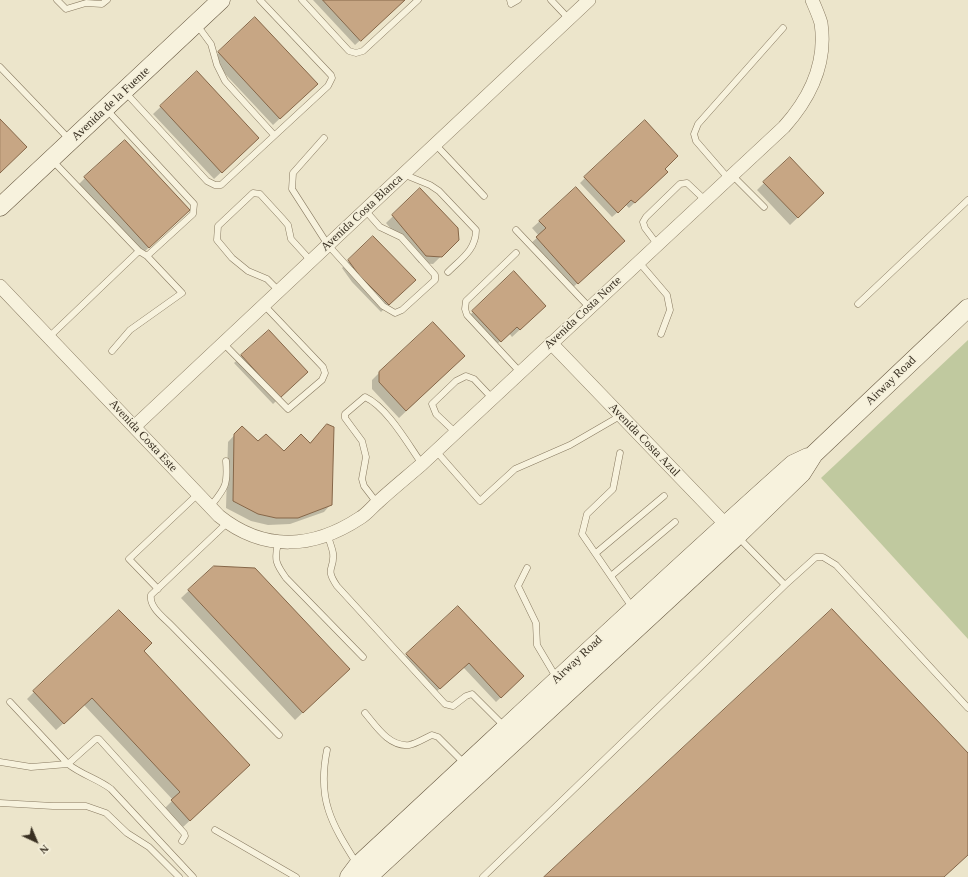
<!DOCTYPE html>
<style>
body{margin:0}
#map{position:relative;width:968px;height:877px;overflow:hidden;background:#ece5cb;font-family:Georgia,serif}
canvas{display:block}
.north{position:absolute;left:16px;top:821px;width:40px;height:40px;-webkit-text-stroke:3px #f4efda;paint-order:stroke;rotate:136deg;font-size:11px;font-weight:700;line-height:16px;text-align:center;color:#393022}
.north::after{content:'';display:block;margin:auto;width:14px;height:18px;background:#393022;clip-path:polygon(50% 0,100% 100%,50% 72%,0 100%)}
</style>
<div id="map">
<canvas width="968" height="877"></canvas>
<div class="north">N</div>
</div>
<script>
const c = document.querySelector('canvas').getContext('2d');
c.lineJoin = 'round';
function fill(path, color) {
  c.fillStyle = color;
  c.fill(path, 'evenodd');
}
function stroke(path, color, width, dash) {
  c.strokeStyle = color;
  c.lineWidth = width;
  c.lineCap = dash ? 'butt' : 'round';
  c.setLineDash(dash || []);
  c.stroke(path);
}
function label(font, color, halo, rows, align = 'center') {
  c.font = font + ' Georgia,serif';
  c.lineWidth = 3;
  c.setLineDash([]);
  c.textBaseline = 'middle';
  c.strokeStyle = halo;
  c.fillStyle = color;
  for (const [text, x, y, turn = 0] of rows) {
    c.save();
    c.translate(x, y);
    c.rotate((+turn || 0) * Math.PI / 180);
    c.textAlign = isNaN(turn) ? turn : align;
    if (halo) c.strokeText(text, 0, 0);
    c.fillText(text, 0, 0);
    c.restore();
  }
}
const green = new Path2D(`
 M968 340V639L821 478Z`);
const shadow = new Path2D(`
 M313 0H404L355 45Z
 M219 53 309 91 273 125 212 60Z
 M197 73 250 145 214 179 153 114Z
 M664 169 662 177 629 208 626 205 612 217 580 183 585 178Z
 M85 178 181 217 142 254 78 185Z
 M764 183 816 200 790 225 757 190Z
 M576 189 616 248 570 290 529 245 539 236 532 228Z
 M420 190 458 240 433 264 419 263 386 223Z
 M373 238 414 280 381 312 352 282 342 268Z
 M473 312 538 313 512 337 509 333 493 348 466 319Z
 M269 332 299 379 273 404 234 363Z
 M457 363 399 418 372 389V380L379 373Z
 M242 427 258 442 284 452 331 504 324 512 290 524 268 525 251 521 226 508 228 442Z
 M214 567 341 676 295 720 181 598Z
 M458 607 523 676 496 702 463 667 434 694 402 660Z
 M143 651 242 772 183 827 165 808 173 800 84 705 56 730 27 699 34 692Z`);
const building = new Path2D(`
 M323 0H405L361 41Z
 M255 17 318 84 280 119 218 52Z
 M197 71 259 138 222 173 160 106Z
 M0 119 27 147 0 173Z
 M645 120 678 156 665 169 668 172 635 203 631 200 618 213 584 177Z
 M125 140 190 210 149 248 84 177Z
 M790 157 824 193 798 218 763 182Z
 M576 187 625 241 578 284 536 237 546 228 539 221Z
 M420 188 458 228 459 240 442 257 426 256 392 215Z
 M373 236 416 280 389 305 359 275 348 260Z
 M514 271 546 306 520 330 517 327 501 342 472 311Z
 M433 322 465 356 406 411 379 382V372Z
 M269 330 308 372 280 398 241 355Z
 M327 424 334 427 332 505 298 518H276L258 514 233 501 234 434 242 426 258 441 266 434 284 451 301 434 310 443Z
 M214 566 255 568 350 669 303 713 188 590Z
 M458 606 524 676 501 698 469 663 440 689 406 654Z
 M832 609 968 753V855L944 877H544Z
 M119 610 152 643 144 651 250 765 190 821 171 800 180 792 92 698 64 724 33 691Z`);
const lane = new Path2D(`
 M57 0 66 9 86 3 102 4 107 0
 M302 0 349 51 356 53 363 51 418 0
 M510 0 511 4 518 0
 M551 0 569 19
 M197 25 211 44 217 65 225 81 274 135
 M0 67 70 140
 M126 93 207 181 215 185H221L328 86 332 78 331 75 260 0
 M107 110 194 204 193 214 147 256 139 251
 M324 138 293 173 292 189 328 245 383 306 395 313 402 310 435 280V275L401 237 380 227 365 210
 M435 144 484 196
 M403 174 430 185 439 191 476 230C476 250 461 259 448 272
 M732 175 764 207
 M728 178 696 141 694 134 698 124 783 28
 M516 230 589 307
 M657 244 645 228 643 222 646 217 680 184 687 183 705 200
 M516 253 466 301 465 309 467 315 520 372
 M638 261 667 295 670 310 661 334
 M279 291 267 279 248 271 232 258 217 240 218 226 253 193 260 194 282 218 288 225 291 239 311 261
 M858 304 968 200
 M49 337 139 251 52 160
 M223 343 288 409 322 380 325 373 323 367 264 305
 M112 351 130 330 182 293 147 256
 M455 432 436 414 432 404 456 381 466 376 474 379 492 398
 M436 451 480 501 515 469 570 445 620 416
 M620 453 613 489 587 514 582 534 632 607
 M377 503 364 486 362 479 366 457 362 441 345 418V414L365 397C387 407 408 444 422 464
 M210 507C225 488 228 486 226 461
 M227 523 151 595C149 607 163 617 171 625L279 735
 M328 535C329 541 332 547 333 553 335 570 324 567 337 586L445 704 453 706 466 696 472 694 505 727
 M278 543C274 560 276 564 286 578L363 657
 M596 553 664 496
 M527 568 518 586 536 623 537 645 556 677
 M611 576 675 522
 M785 585 816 557H823L836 565 968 708
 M158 589 129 559 198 494
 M10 702 68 764C82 775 98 779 111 789L193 877
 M365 713C376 726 389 747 409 745 416 744 425 738 432 735L438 737 465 764
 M327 750C317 799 331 823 357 864
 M0 762 31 767 68 764 96 739H99L184 833 185 836 182 841
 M0 803 53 806H86L106 813 127 833 149 847 179 877
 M215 830 296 877
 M483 877 785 585 738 537`);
const street = new Path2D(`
 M0 286 219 516C264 552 313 549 360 518 367 514 372 507 378 502 392 489 407 477 422 464L784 127C810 98 827 63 821 23 819 16 815 7 812 0
 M551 343 732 531
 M135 426 589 0`);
const secondary = new Path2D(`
 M0 207 221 0
 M349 877 358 865C503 731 646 595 793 464L808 457
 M368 877 737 536 802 473 814 454 968 308`);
const streetNames = [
 ["Avenida de la Fuente",111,104,-43],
 ["Avenida Costa Blanca",362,213,-43],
 ["Avenida Costa Norte",583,313,-43],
 ["Airway Road",891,381,-44],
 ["Avenida Costa Este",143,436,47],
 ["Avenida Costa Azul",644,440,46],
 ["Airway Road",577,660,-43]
];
fill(green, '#c0c99f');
fill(shadow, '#0003');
fill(building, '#c7a684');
stroke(building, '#856648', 1);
stroke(lane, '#877960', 7);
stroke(street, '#877960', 14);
stroke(secondary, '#695a43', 19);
stroke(lane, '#f7f2dd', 6);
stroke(street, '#f7f2dd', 13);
stroke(secondary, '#f7f2dd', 18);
label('12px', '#393022', '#f4efda', streetNames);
</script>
